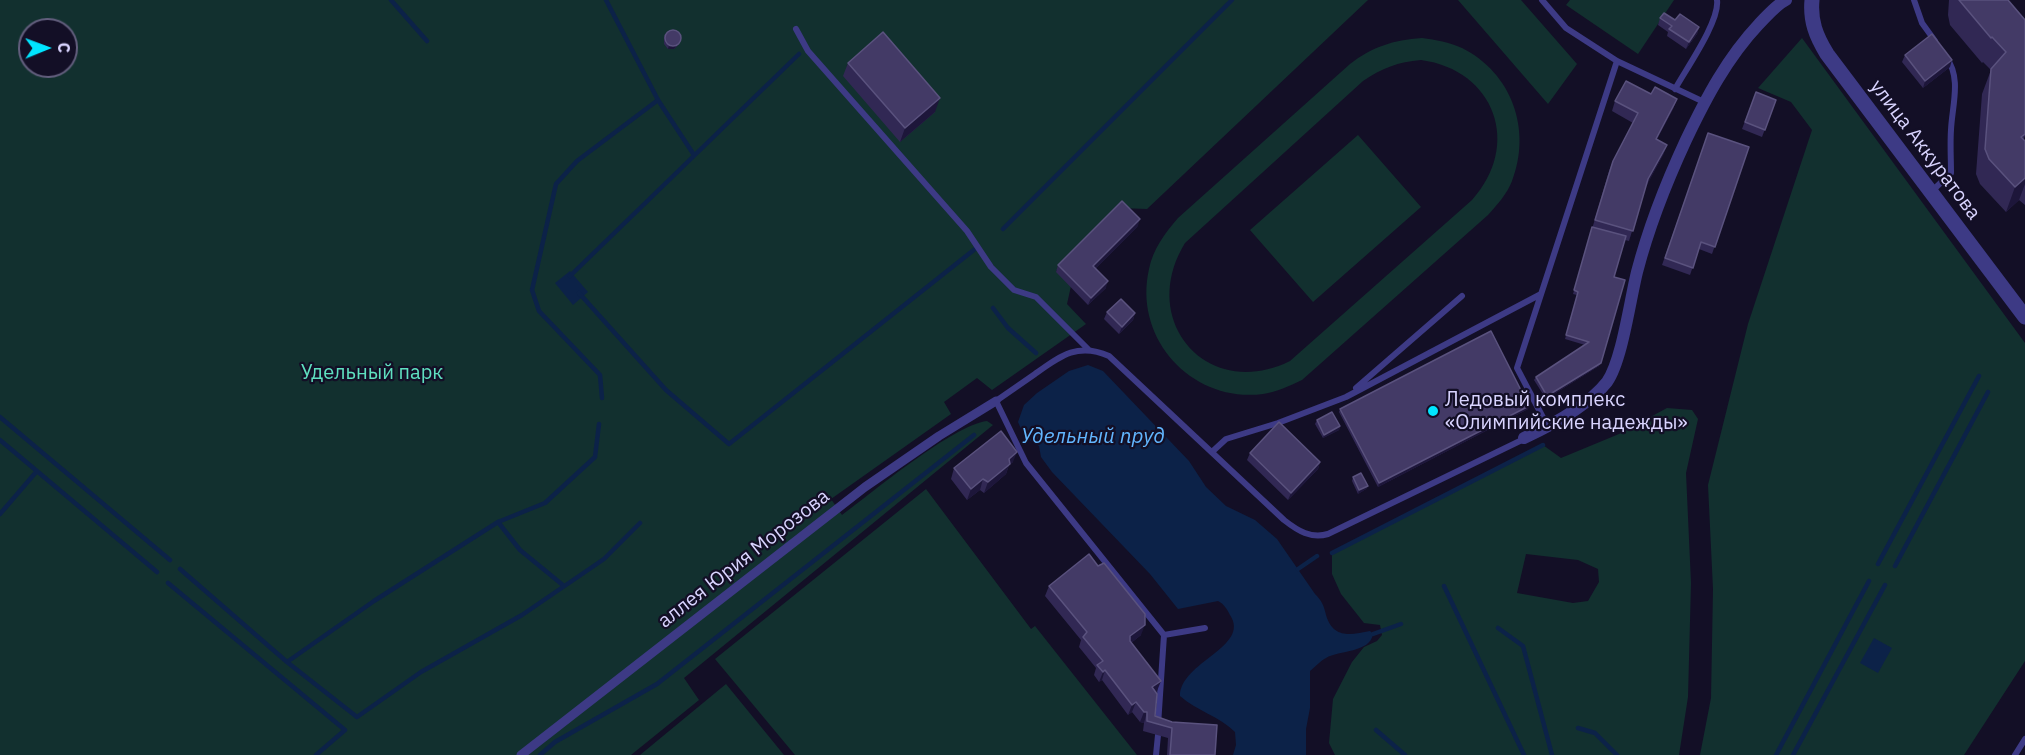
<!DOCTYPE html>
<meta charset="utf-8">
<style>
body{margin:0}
#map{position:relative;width:2025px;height:755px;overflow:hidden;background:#130f26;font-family:"IBM Plex Sans",sans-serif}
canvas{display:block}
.north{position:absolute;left:18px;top:18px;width:60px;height:60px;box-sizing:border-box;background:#130f26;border:2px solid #625e7d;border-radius:50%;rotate:89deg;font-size:16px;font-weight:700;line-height:24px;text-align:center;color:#d9d4ff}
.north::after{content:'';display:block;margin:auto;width:21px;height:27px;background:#00e5ff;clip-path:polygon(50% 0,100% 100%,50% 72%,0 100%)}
</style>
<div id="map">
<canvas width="2025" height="755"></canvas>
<div class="north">С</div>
</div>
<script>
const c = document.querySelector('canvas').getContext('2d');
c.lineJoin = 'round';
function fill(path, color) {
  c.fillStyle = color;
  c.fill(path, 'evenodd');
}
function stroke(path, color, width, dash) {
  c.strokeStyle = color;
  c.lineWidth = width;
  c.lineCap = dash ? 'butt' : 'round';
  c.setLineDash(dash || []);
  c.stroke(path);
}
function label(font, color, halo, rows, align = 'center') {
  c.font = font + ' "IBM Plex Sans",sans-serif';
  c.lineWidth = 4.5;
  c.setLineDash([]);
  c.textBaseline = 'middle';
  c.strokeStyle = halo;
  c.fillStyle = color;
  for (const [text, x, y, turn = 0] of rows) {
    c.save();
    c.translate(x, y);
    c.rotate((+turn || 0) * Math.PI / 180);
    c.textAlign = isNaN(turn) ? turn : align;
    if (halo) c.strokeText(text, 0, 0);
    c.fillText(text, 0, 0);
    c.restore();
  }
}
const green = new Path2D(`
 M0 0H1368L1147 209 1120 208 1056 271 1071 286 1067 304 1086 324 992 390 977 378 944 402 951 414 831 499 842 515C873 492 953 425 987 421L993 425 684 678 699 700 631 755H0ZM30 30H66V66H30Z
 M1458 0H1521L1577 64 1548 104Z
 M1570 0H1674L1638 54 1566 5Z
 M1422 38C1436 40 1449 42 1462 48 1512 73 1532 130 1512 181 1507 194 1497 205 1488 215L1302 380C1289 386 1277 392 1263 394 1192 403 1133 339 1149 269 1153 249 1165 233 1178 218L1350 64C1372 47 1393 40 1422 38ZM1421 60C1495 70 1522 145 1472 200L1290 361C1208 402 1137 321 1185 243L1363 81C1382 68 1398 62 1421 60Z
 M1802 38 2025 343V661L1964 755H1700L1711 698 1713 589 1708 485 1748 324 1812 130 1791 102 1758 88Z
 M1358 135 1421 207 1313 302 1250 230Z
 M1667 408 1692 410 1698 419 1686 473 1691 583 1688 697 1679 755H1335L1329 743 1333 699 1352 662 1364 647 1377 641 1382 635 1380 625 1364 623 1341 594 1332 574V553L1543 445 1561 458 1619 434ZM1526 554 1578 560 1598 569 1599 582 1588 601 1573 603 1517 593Z
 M926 489 1031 629 1035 626 1137 755H795L715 659Z
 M726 684 784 755H640Z`);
const water = new Path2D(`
 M570 271 588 292 573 305 555 283Z
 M1088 365 1103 371 1189 461 1206 487 1226 506 1255 520 1277 539 1315 594C1322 601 1324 606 1326 615 1333 639 1351 635 1370 631L1373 634C1370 653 1339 650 1326 658 1320 661 1315 667 1310 671V708L1306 729V755H1233L1236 745 1235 732C1219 716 1197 711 1180 696 1180 662 1251 647 1230 615 1227 609 1224 604 1218 601L1178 609 1150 574 1052 472 1041 457 1039 446C1027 440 1023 434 1018 422L1024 405 1037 393 1069 371Z
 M1874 638 1892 648 1878 673 1860 663Z`);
const stream = new Path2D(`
 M391 0 427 41
 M606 0 658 100 694 155
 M1003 229 1232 0
 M570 276 799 54
 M579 293 666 390 729 444 975 249
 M993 308 1008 328 1036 353
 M602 398 600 375 539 311 532 290 556 184 577 161 658 100
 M0 417 170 560
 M0 440 157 572
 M0 514 37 471
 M498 522 520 550 564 586
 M1332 553 1543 445
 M1878 564 1979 376
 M1895 566 1988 392
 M180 569 287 662 357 717 421 672 522 615 604 559 640 523
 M1298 569 1317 556
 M168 583 345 730 316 755
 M1444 586 1524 755
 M1498 628 1523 646 1552 755
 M1373 634 1401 624
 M287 662 374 601 498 522 545 503 595 457 599 424
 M1578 728 1595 733 1617 755
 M1376 730 1405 755
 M540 755 555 742 657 684 974 435
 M1776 755 1869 581
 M1793 755 1885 585`);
const service = new Path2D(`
 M1542 0 1566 28 1617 61 1704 102
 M1914 0 1922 23 1935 41
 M796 29 808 51 967 231 991 267 1014 290 1036 297 1089 350
 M1675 89C1686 69 1720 21 1717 0
 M1931 192 1951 173C1951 159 1950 144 1951 130 1952 106 1962 78 1946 57
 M1356 388 1462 296
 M1548 427 1517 368 1617 61
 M1213 451 1226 439 1278 423 1346 397 1541 294
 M1164 635 1205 628
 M1158 725 1164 635 1026 463 996 401C1009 392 1022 383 1035 374 1060 356 1078 342 1109 356L1284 520C1298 531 1311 539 1328 534L1524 439
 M1156 755 1158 735
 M2015 755 2025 739`);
const pedestrian = new Path2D(`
 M521 755 865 487 939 436 996 401`);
const minor = new Path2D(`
 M1524 438C1552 425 1588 406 1607 382 1622 361 1630 300 1637 272 1649 226 1666 183 1686 140 1706 98 1727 58 1759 24 1767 16 1776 5 1786 0`);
const tertiary = new Path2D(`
 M1812 0C1810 21 1816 36 1827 54L2025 317`);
const wall = new Path2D(`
 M1949 0H2008L2025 20V136L2023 140 2025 141V205L2019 200 2006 212 1980 184 1976 174 1982 94 1991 70 1983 62 1982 63 1950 25 1948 15Z
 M1660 18 1675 20 1699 27 1697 34 1686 49 1667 36 1668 32 1658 25Z
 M665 34 680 41 679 44 674 49H668L664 44V38Z
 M1905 55 1950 67 1923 88 1902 62Z
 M848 63 935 112 900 142 843 76Z
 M1756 92 1776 100 1762 137 1742 129Z
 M1651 94 1677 99 1673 109 1657 139 1667 145 1663 155 1646 186 1629 241 1625 240 1614 277 1599 366 1546 399 1534 380 1536 377 1585 345 1565 339 1577 295 1573 294 1609 171 1613 161 1633 123 1612 111 1615 101Z
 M1708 133 1749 147 1712 254 1699 249 1690 275 1662 265Z
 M1138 226 1096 268 1106 288 1088 305 1056 272 1058 265Z
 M1107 312 1135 313 1133 320 1119 334 1104 319Z
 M1529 406 1528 409 1378 487 1339 412 1340 409Z
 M1317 420 1340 426 1339 430 1323 438 1315 424Z
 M1250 453 1320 462 1318 469 1288 500 1247 460Z
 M1013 462 1009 465 1006 474 984 493 980 490 967 500 951 479 954 468Z
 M1353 477 1368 486 1366 489 1358 494 1352 481Z
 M1049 586 1141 635 1131 643 1157 691 1156 692 1155 716 1215 755H1167L1168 738 1143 731 1144 723 1140 722 1132 712 1128 715 1102 680 1099 682 1094 675 1096 668 1079 647 1081 640 1045 596Z`);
const shadedWall = new Path2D(`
 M1699 27 1697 34 1686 49 1689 42Z
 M680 41 679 44 674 49H668L669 45Z
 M1952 60 1950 67 1923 88 1925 81Z
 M940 98 935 112 900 142 905 128Z
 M1677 99 1673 109 1652 149 1656 139Z
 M1667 145 1663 155 1645 189 1648 179Z
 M2025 178V184L2019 200 2006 212 2015 187Z
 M1140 219 1138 226 1091 273 1093 266Z
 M1108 281 1106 288 1088 305 1091 298Z
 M1135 313 1133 320 1119 334 1122 327Z
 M1601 363 1599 366 1546 399 1547 396Z
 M1529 406 1528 409 1378 487 1379 483Z
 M1340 426 1339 430 1323 438 1324 435Z
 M1017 452 1013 462 1009 465 1006 474 984 493 988 482 1009 459Z
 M1320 462 1318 469 1288 500 1291 493Z
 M983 479 980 490 967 500 971 489Z
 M1368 486 1366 489 1358 494 1359 490Z
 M1145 625 1141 635 1126 647 1130 636Z
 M1105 670 1102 680 1099 682 1103 672Z
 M1161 681 1157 691 1149 698 1152 687Z
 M1136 702 1132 712 1128 715 1132 705Z
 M1144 712H1147L1144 723 1140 722Z`);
const building = new Path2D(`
 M1959 0H2008L2025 20V134L2021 137 2025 141V178L2015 187 1989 159 1985 149 1991 69 2006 52 1992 37 1991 38Z
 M1664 13 1675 20 1680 14 1699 27 1689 42 1669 29 1672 26 1660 18Z
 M665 38a8 8 0 1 1 16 0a8 8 0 1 1-16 0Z
 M883 32 940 98 905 128 848 63Z
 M1932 34 1952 60 1925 81 1905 55Z
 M1626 81 1651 94 1655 87 1677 99 1656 139 1667 145 1648 179 1633 231 1595 220 1613 161 1638 113 1615 101Z
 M1756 92 1776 100 1765 130 1745 122Z
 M1708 133 1749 147 1715 247 1701 242 1693 268 1665 258Z
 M1122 201 1140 219 1093 266 1108 281 1091 298 1058 265Z
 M1592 227 1626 236 1614 277 1625 280 1601 363 1547 396 1536 377 1589 342 1566 335 1578 292 1574 290Z
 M1121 299 1135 313 1122 327 1107 312Z
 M1491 331 1529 406 1379 483 1340 409Z
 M1332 412 1340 426 1324 435 1317 420Z
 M1279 422 1320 462 1291 493 1250 453Z
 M1001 431 1017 452 1009 459 1010 464 988 482 983 479 971 489 954 468Z
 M1361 473 1368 486 1359 490 1353 477Z
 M1089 554 1098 566 1104 563 1145 614V625L1130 636V641L1161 681 1152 687 1157 694 1155 716 1172 722 1217 725 1215 755H1170L1172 728 1147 721V712H1144L1136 702 1132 705 1105 670 1103 672 1097 665 1103 661 1083 637 1087 632 1049 586Z`);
const markers = [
 [1433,411,6,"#00e5ff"]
];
const streetNames = [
 ["улица Аккуратова",1925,150,53],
 ["аллея Юрия Морозова",744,559,-38]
];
const parkNames = [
 ["Удельный парк",372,373]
];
const poiNames = [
 ["Ледовый комплекс",1445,400],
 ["«Олимпийские надежды»",1445,423]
];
const waterNames = [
 ["Удельный пруд",1093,437]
];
fill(green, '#12302f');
fill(water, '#0c2248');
stroke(stream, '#0c2248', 4.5);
stroke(service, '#3d3a85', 6);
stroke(pedestrian, '#3d3a85', 9);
stroke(minor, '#3d3a85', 12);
stroke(tertiary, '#3d3a85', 15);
fill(wall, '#312854');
fill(shadedWall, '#1d163a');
fill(building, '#433a66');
stroke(building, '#5a527e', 1.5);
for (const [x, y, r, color] of markers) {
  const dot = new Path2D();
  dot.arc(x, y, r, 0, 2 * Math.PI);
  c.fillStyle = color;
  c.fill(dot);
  stroke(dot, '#130f26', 2);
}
label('20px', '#d9d4ff', '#130f26', streetNames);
label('20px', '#5fe0c0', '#130f26', parkNames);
label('20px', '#d9d4ff', '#130f26', poiNames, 'left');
label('italic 21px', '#62b6ff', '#130f26', waterNames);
</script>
